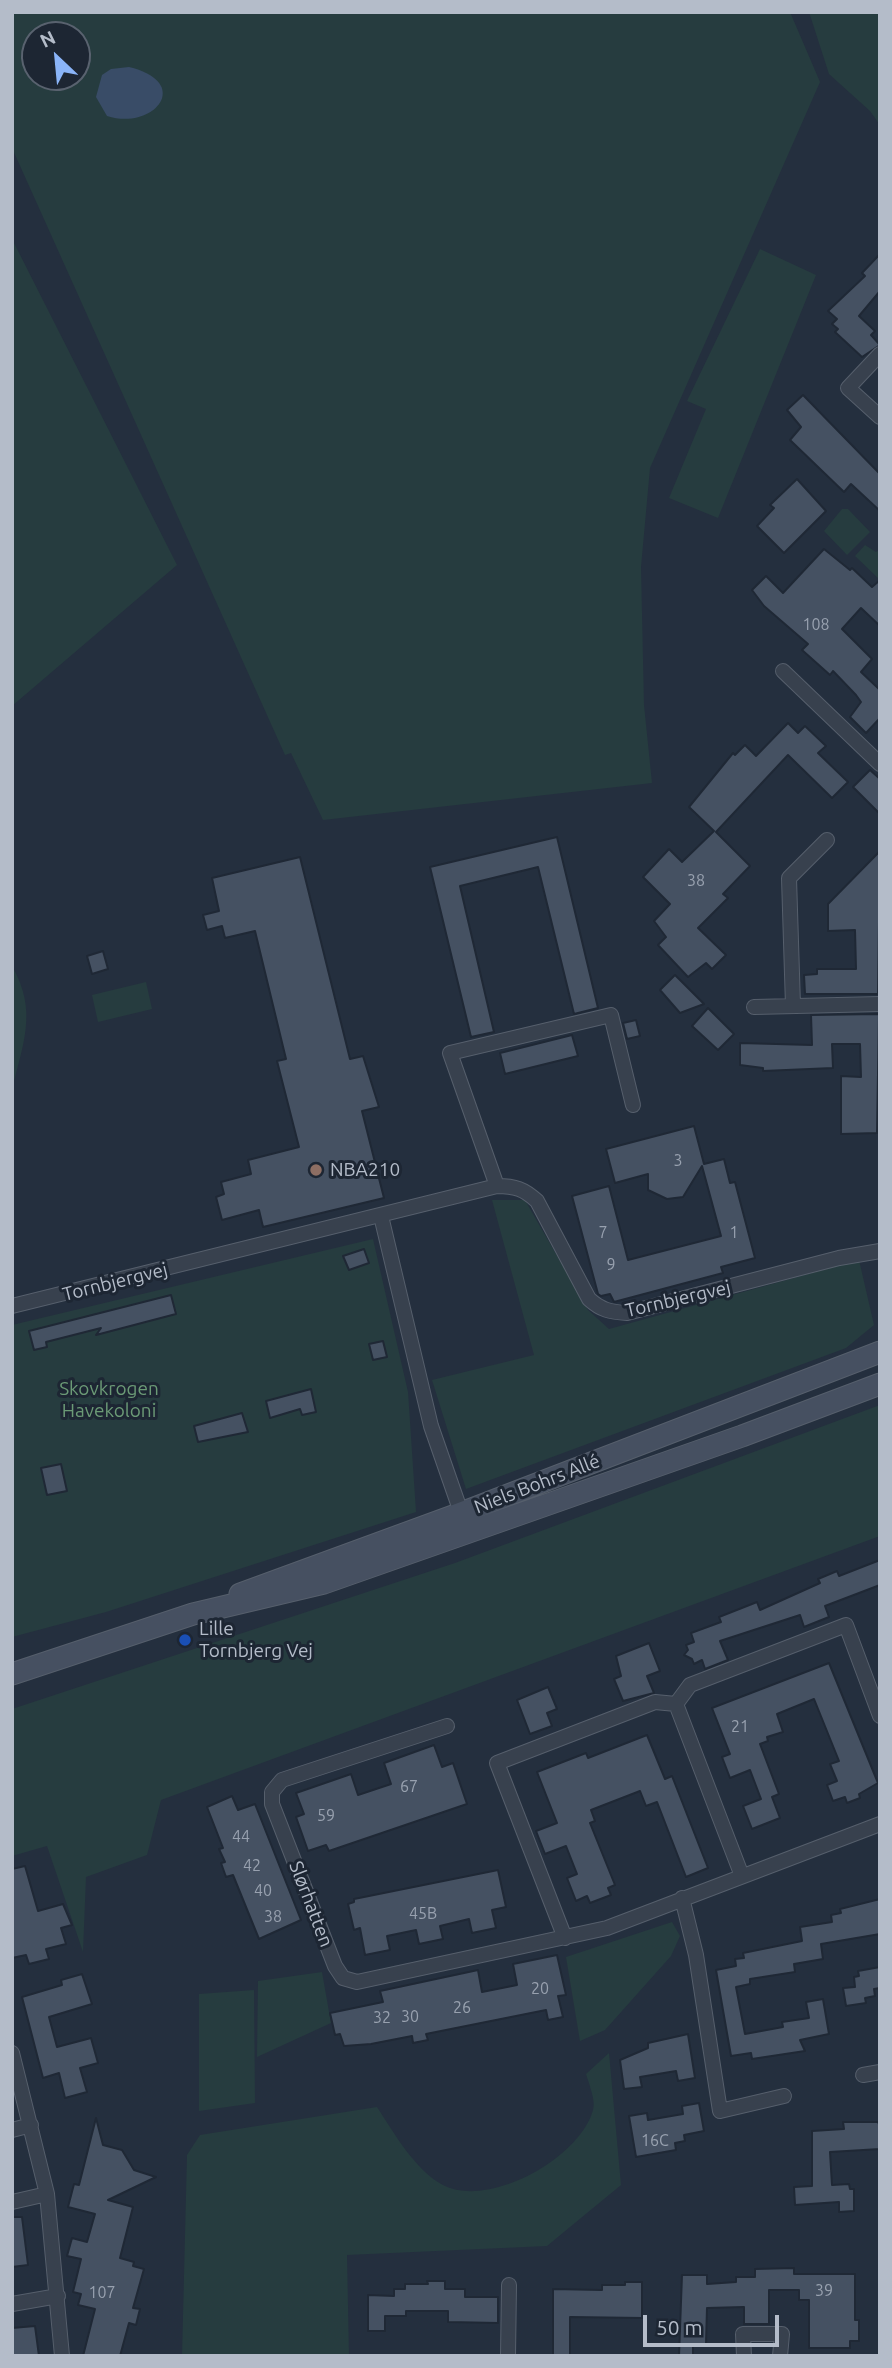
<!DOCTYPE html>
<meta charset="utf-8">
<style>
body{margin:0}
#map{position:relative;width:892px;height:2368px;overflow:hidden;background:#242f3e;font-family:Ubuntu,sans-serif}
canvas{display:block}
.frame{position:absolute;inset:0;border:14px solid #b4bcc9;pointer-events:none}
.north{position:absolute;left:21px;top:21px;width:70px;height:70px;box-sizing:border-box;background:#1d2633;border:2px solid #59626f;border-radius:50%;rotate:334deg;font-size:19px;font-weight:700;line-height:28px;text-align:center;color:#b4bcc9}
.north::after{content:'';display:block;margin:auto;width:24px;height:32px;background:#8ab4f8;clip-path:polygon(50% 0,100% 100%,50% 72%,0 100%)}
.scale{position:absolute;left:643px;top:2315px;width:136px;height:32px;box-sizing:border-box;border:4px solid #b4bcc9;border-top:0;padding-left:9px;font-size:21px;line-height:24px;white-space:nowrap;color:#b4bcc9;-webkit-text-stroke:5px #1d2633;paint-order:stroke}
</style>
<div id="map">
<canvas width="892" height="2368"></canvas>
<div class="frame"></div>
<div class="north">N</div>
<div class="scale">50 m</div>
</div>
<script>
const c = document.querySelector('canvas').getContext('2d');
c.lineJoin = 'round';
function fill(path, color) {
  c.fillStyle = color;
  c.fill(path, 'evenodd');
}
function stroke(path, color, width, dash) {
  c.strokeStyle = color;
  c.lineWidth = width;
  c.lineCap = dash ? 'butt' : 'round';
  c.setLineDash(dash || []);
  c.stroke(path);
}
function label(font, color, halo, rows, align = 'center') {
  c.font = font + ' Ubuntu,sans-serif';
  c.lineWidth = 6;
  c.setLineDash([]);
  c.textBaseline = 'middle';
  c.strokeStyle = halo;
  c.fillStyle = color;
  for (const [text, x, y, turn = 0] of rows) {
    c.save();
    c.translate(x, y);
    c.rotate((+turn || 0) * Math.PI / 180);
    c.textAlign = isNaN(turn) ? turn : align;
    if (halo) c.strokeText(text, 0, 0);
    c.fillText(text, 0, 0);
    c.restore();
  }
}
const green = new Path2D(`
 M12 12H790L820 82 650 468 641 567 644 705 652 783 323 820 291 753 285 755 12 148ZM35 35H77V77H35Z
 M809 12H880V125L870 111 829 74Z
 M12 239 177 565 12 706Z
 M760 249 816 275 718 518 669 498 706 409 687 401Z
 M842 509H848L870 532 847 555 824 531Z
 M865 545 876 552 880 549V580L855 556Z
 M12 966C38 1011 23 1043 12 1090Z
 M146 982 152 1009 98 1022 92 995Z
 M492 1200H525L588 1310 609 1329 859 1260 874 1325 846 1348 466 1489 432 1380 534 1355Z
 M373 1239 408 1392 416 1512 106 1612 12 1637V1325Z
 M880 1405V1536L161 1800 147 1855 86 1877 83 1952 47 1846 12 1856V1709L455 1563Z
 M672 1922 680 1936 671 1956 605 2030 580 2041 566 1957Z
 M322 1972 331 2023 257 2057 258 1981Z
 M254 1990 255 2103 199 2111V1994Z
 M609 2053 621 2185 547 2246 347 2255 349 2356H182L187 2155 200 2135 377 2107C394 2133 415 2170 443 2185 489 2209 580 2158 593 2110 596 2101 589 2084 586 2074Z`);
const water = new Path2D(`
 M129 67C194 83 153 131 107 116L96 97 102 75 111 69Z`);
const building = new Path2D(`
 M880 254V291L859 316 875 331 871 335 880 345 862 357 835 332 838 329 832 324 837 319 828 311 865 276 862 273Z
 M803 395 880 474V511L851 484 844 492 790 440 801 427 787 410Z
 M797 479 826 511 784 553 757 526 774 508 770 505Z
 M824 549 850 570 852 568 872 587 880 580V626L861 608 842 629 872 659 861 672 880 690V718L866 733 850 717 861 702 856 695 833 671 830 675 802 650 808 644 764 606 752 590 766 576 783 593Z
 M788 723 798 733 805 726 826 746 818 753 848 782 832 798 788 755 716 832 750 866 723 894 728 898 698 928 726 955 712 969 706 963 688 977 658 945 666 937 654 921 670 904 643 877 669 849 682 862 714 831 689 807 733 753 735 755 745 745 756 756Z
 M870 770 880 779V814L853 787Z
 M557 837 598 1008 574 1014 538 867 460 886 494 1032 471 1037 430 867Z
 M880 851 878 994H805L804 975 817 974V969H856L855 930 828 931V904Z
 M300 857 350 1059 363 1056 379 1107 362 1111 384 1198 263 1227 259 1210 222 1220 216 1197 224 1194 221 1182 251 1174 248 1160 299 1147 277 1061 286 1059 255 931 225 938 222 926 207 930 203 915 219 911 212 878Z
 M103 951 108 969 92 974 87 956Z
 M675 975 704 1004 680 1013 660 990Z
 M708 1008 734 1034 718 1050 692 1026Z
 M879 1014 877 1133 841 1134V1076L861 1077 860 1044H832L833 1068 763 1071V1068L740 1065V1043L812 1045 811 1015Z
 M636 1020 640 1036 627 1039 623 1023Z
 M572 1035 578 1056 505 1074 500 1053Z
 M694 1126 704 1164 724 1159 730 1183 735 1182 755 1258 721 1267 723 1273 614 1302 610 1294 601 1296 598 1294 572 1196 609 1186 628 1260 721 1236 702 1166 683 1197 667 1199 648 1190V1174L615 1183 606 1149Z
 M364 1249 369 1263 349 1270 343 1256Z
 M171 1295 176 1314 96 1335 101 1328 46 1342 47 1347 34 1350 29 1331Z
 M383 1341 387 1357 373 1360 369 1344Z
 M311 1389 316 1412 302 1415 300 1409 270 1418 266 1401Z
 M242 1413 248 1432 198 1442 194 1426Z
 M61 1464 67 1491 47 1495 41 1468Z
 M880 1560V1585L825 1606 829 1617 804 1627 800 1615 720 1641 728 1660 705 1669 702 1660 694 1664 692 1659 684 1655 688 1650 686 1645 694 1642 691 1633 721 1622 719 1617 757 1602 760 1610 820 1583 818 1579 837 1571 839 1576Z
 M649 1643 660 1671 647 1676 654 1693 623 1701 614 1679 621 1676 616 1656Z
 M829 1663 878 1783 859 1794 860 1798 847 1803 845 1797 833 1801 827 1785 837 1781 830 1764 839 1761 814 1699 777 1714 783 1732 767 1737 768 1741 760 1744 779 1794 772 1797 780 1818 752 1829 743 1806 761 1799 750 1770 730 1778 722 1757 730 1754 712 1708Z
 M548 1687 557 1709 547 1713 552 1726 530 1734 517 1700Z
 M647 1735 665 1779 672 1776 708 1868 686 1877 657 1802 646 1806 640 1791 591 1810 595 1821 590 1823 615 1885 608 1888 611 1895 590 1903 587 1896 576 1901 567 1878 577 1874 566 1846 545 1854 536 1831 557 1823 537 1772 586 1753 588 1758Z
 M434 1745 442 1767 453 1763 467 1804 329 1851 326 1845 308 1851 296 1817 304 1814 296 1793 351 1774 358 1795 391 1784 384 1763Z
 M232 1796 238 1810 255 1804 301 1920 259 1939 233 1875 226 1877 221 1863 225 1862 219 1849 223 1848 207 1807Z
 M25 1866 38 1911 63 1904 72 1925 61 1928 66 1944 46 1949 49 1959 29 1964 26 1955 12 1958V1869Z
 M498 1870 506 1907 492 1910 496 1928 472 1933 469 1919 440 1926 443 1939 419 1944 416 1930 387 1936 390 1950 365 1955 360 1928 354 1930 348 1904 354 1902V1899Z
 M880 1899V1934L821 1944 823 1959 794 1964 795 1972 750 1979V1984L736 1987 745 2034 783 2027 782 2022 809 2018 806 2002 823 1999 829 2034 800 2040 805 2051 752 2059 751 2053 731 2056 716 1970 736 1966 735 1959 744 1958 743 1953 802 1941 800 1927 832 1922 831 1915 841 1913 840 1909Z
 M557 1955 566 1995 558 1996 563 2017 548 2020 546 2010 426 2034 428 2040 413 2043 412 2036 371 2044 344 2046 340 2034 335 2035 330 2013 383 2002 380 1991 478 1970 482 1992 517 1985 513 1964Z
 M880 1967V1988L874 1989 875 1996 865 1998 866 2003 846 2006 843 1988 855 1987 854 1977 859 1976 858 1971Z
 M82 1974 92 2004 49 2017 57 2047 91 2038 98 2063 80 2068 87 2092 65 2098 59 2073 43 2078 22 1997 62 1985 61 1980Z
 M688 2034 695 2078 678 2081 676 2071 640 2077 642 2087 624 2089 620 2060 648 2048V2043Z
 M699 2103 704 2131 684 2135 685 2141 675 2143 676 2150 636 2157 629 2116 647 2113 648 2120 683 2114 682 2106Z
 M96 2118 103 2145 122 2150 134 2170 156 2177 108 2200 133 2207 120 2258 134 2262 133 2266 144 2269 133 2308 140 2309 136 2325 129 2323 120 2356H83L95 2309 78 2305 81 2294 73 2292 81 2259 67 2256 72 2238 87 2242 95 2214 68 2207 74 2184 79 2185Z
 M843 2122H878L880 2127V2149L830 2152 832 2185 849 2184 850 2189H854V2211L839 2212V2202L795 2205 794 2187 812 2186V2131L844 2129Z
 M12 2217H22L28 2265 12 2267Z
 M794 2268V2274H855V2320H859V2341H850V2348H809V2300H799V2290H769V2324H744V2307L707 2308 706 2344H693V2356H679L682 2275H707V2284L736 2282V2277H755V2269Z
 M427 2281H445V2289H465V2297H498V2323L448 2322V2311H406V2316H385V2331H368V2295L394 2296V2289H405V2284H428Z
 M625 2282H642V2318L570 2317V2356H553V2289L602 2290V2285H625Z
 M35 2326 39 2356H12V2328Z`);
const street = new Path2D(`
 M880 354 848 388 880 417
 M783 671 880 764
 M793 1006 789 878 827 840
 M754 1007 880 1004
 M497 1186 450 1053 611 1015 633 1105
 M381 1216 431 1426 463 1518
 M12 1306 497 1186C515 1186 524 1189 537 1201L589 1299C601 1310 610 1312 627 1313L839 1258 880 1251
 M676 1704 690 1685 846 1625 880 1716
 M447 1726 282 1780 272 1792V1804L335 1966 343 1978 357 1982 607 1928 880 1824
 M682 1898 696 1955 720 2111 784 2096
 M565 1938 497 1763 655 1702 676 1704 742 1876
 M12 2053 47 2194 62 2356
 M863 2075 880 2072
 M12 2130 31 2125
 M12 2202 47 2194
 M12 2304 58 2296
 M508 2356 509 2285
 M744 2356 743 2334H782L780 2356`);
const secondary = new Path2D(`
 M240 1594 461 1513 880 1352
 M12 1674 193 1614 324 1583 742 1436 880 1384`);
const markers = [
 [316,1170,7,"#8d6e63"],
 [185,1640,7,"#1a4fb4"]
];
const numberNames = [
 ["108",816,625],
 ["38",696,881],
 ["3",678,1161],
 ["7",603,1233],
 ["1",734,1233],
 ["9",611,1265],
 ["21",740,1727],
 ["67",409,1787],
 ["59",326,1816],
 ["44",241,1837],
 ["42",252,1866],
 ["40",263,1891],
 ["45B",423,1914],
 ["38",273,1917],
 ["20",540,1989],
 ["26",462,2008],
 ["30",410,2017],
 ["32",382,2018],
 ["16C",655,2141],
 ["39",824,2291],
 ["107",102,2293]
];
const poiNames = [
 ["NBA210",330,1170],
 ["Lille",199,1629],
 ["Tornbjerg Vej",199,1651]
];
const streetNames = [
 ["Tornbjergvej",115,1282,-14],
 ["Tornbjergvej",678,1299,-13],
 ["Niels Bohrs Allé",537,1484,-21],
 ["Slørhatten",311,1904,69]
];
const parkNames = [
 ["Skovkrogen",109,1389],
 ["Havekoloni",109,1411]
];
fill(green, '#263c3f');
fill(water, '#394c67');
fill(building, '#455162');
stroke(building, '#1f2835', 2);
stroke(street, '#565f6c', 16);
stroke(secondary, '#565f6c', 23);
stroke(street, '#38414e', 14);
stroke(secondary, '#465061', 21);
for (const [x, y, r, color] of markers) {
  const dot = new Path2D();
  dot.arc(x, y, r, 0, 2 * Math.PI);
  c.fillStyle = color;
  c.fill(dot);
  stroke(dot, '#1d2633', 2.5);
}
label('16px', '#98a1af', null, numberNames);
label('19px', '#b4bcc9', '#1d2633', poiNames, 'left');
label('19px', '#b4bcc9', '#1d2633', streetNames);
label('19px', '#6b9a76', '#1d2633', parkNames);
</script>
